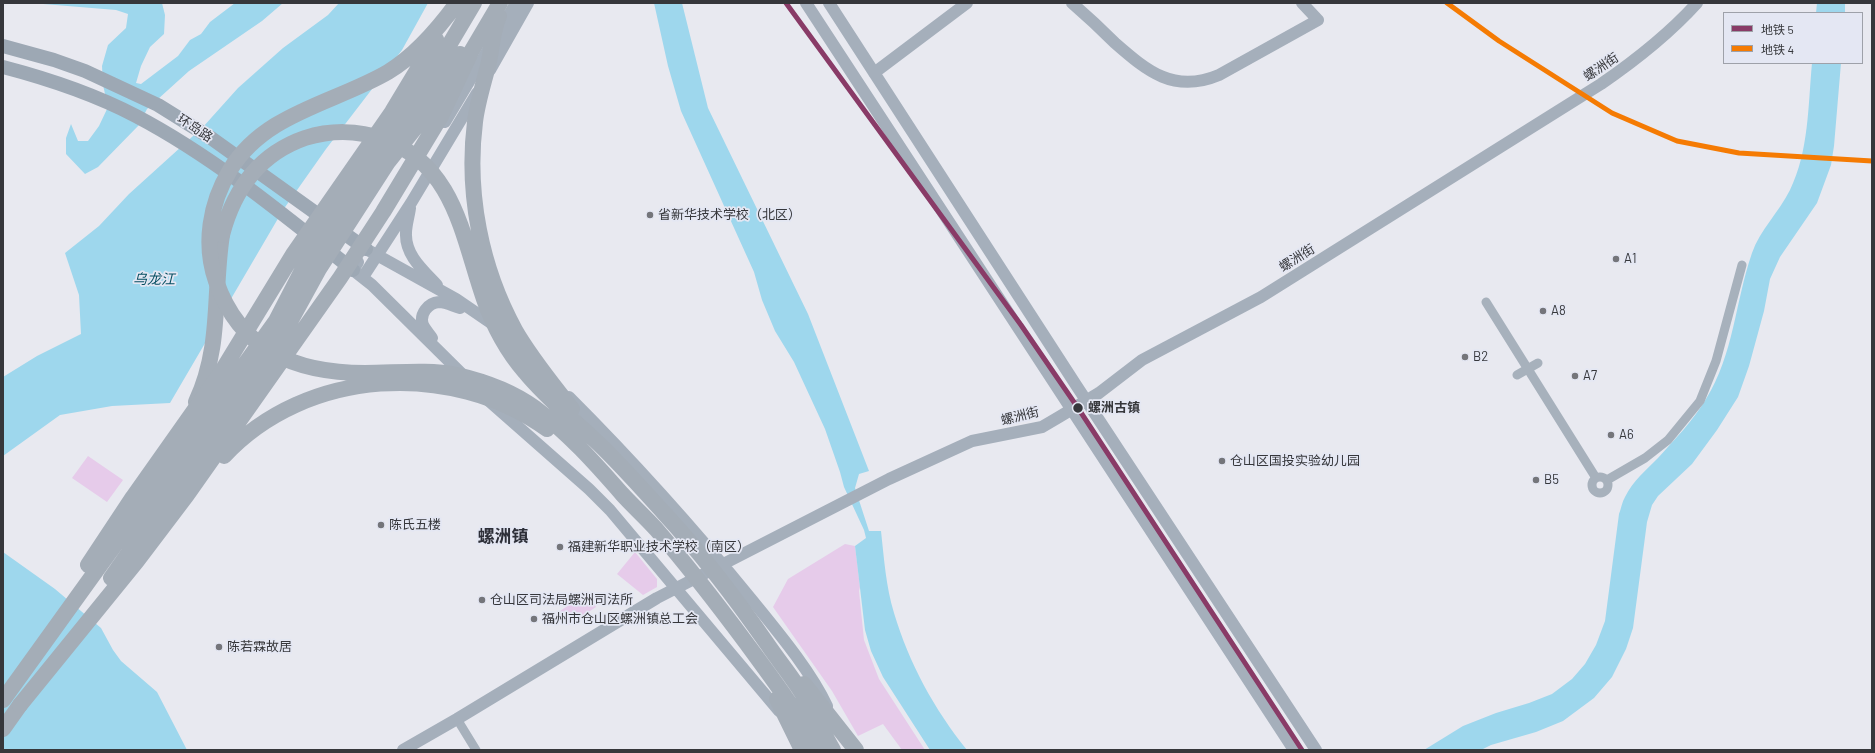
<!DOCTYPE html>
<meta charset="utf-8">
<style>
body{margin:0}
#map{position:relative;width:1875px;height:753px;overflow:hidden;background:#e8e9f0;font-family:Barlow,"Noto Sans SC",sans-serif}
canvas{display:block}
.frame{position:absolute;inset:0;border:4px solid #36373b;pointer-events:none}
.legend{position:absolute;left:1723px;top:12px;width:140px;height:52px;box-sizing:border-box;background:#e4e7f3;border:1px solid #9ea1a9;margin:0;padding:5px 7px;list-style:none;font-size:12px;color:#36373b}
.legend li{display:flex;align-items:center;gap:8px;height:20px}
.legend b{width:20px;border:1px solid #9ea1a9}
</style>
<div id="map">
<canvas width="1875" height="753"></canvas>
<div class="frame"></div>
<ul class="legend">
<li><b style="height:5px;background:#893b67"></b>地铁 5</li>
<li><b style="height:5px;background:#f57b03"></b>地铁 4</li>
</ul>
</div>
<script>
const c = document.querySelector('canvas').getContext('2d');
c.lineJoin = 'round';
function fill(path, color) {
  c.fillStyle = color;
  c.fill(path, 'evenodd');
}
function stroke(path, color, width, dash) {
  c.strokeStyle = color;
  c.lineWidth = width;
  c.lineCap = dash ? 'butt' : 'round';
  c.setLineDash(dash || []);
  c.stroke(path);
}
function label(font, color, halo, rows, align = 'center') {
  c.font = font + ' Barlow,"Noto Sans SC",sans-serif';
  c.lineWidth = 3.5;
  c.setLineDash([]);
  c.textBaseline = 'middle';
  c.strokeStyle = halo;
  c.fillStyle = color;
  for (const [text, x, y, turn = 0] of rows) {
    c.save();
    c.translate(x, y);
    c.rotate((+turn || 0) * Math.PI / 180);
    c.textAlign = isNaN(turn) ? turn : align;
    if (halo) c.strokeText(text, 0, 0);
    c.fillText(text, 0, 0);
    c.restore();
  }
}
const green = new Path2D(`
 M88 456 123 480 107 502 72 478Z
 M845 544 855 546 860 587 859 591 864 640 879 679 925 750H902L883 724 858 736 832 691 773 607 788 579Z
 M635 552 657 579V587L643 595 617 574Z
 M587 593 596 607 569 625 560 611Z`);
const water = new Path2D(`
 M31 3H162L165 15 164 34 150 47 141 66 136 83 141 84 178 56 190 40 201 34 210 22 235 3H283L262 21 189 71 147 109 139 125 98 167 85 174 66 154V138L71 124 78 141H88L99 126 108 107 103 85 102 66 108 45 126 28 128 14 116 10Z
 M339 3H428L402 50 326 149 283 210 170 403 112 406 60 415 3 456V377L37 356 81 334 79 295 65 253 99 226 129 194 203 127 238 88 283 48 328 15Z
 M654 3H682L708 108 808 314 869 471 859 474 855 488 869 531H881C884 558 886 587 894 613 909 663 934 709 967 750H930L883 677 871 651 865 630 855 546 866 538 864 530 844 487 840 472 825 429 794 362 775 331 762 300 754 272 681 111 668 66Z
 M1817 3H1845V13H1816Z
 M1812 63H1841L1834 146 1831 165 1817 203 1780 257 1770 279 1764 311 1749 366 1738 397 1717 430 1692 464 1658 496 1652 505 1647 522 1633 628 1626 649 1612 677 1594 698 1563 721 1536 732 1491 745 1481 750H1424L1463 726 1496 713 1529 703 1552 694 1572 679 1585 664 1596 645 1605 621 1619 514C1621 509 1622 502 1625 497 1633 481 1646 470 1658 458 1675 439 1693 421 1706 399 1734 354 1735 302 1752 253 1760 230 1779 212 1790 190 1809 151 1808 106 1812 63Z
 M3 552 55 589 101 628 113 650 121 661 157 692 187 750H3Z`);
const street = new Path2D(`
 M1486 302 1596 478
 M1517 375 1538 363
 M1592 485a8 8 0 1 1 16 0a8 8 0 1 1-16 0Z
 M1607 480 1645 458 1668 440 1700 401 1716 361 1742 265
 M457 719 476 750`);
const secondary = new Path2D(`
 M806 3 1294 750
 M829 3 1076 385 1316 750
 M1072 3C1087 16 1101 29 1115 43 1147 71 1174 94 1219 75L1318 20 1302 3
 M490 70 528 3
 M874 73 967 3
 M445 122 516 3
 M410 208C409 216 406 225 406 233 405 255 423 270 437 285
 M366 249 456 299 494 325
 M358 262 353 270 372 285 466 378
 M363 277 411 203 477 93
 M432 338C429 334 425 329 423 325 419 314 428 303 439 302 446 302 453 306 460 308
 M569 397C634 462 694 529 752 600 777 631 810 670 827 706
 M489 401 589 489 610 510 779 711
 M403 750 457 719 657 598 889 479 972 441 1042 427 1059 417 1099 393 1142 360 1261 297 1601 84C1636 60 1668 35 1697 3`);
const primary = new Path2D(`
 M3 46 54 60 85 71 158 105 211 138 366 249
 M3 67C49 79 94 94 136 116 214 157 284 215 353 270`);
const highway = new Path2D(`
 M196 402C222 347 213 292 222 235
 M3 729 20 705`);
const highwayBridge = new Path2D(`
 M457 3C438 29 416 55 388 72 335 103 264 113 230 170 210 203 203 244 216 281 240 351 296 373 365 373 396 373 427 369 457 375 483 381 513 392 535 408 568 433 595 463 622 494 633 506 645 517 656 529 688 566 718 605 747 644 772 678 798 713 819 750
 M499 16C492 32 492 50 488 66 483 85 477 104 475 122 466 193 481 268 515 330 531 358 552 383 572 409
 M222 235C234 189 259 154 305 138 330 130 358 130 383 139 455 165 462 236 484 299 493 325 507 351 525 372 547 399 574 420 599 444 622 466 643 490 664 513 702 554 736 599 768 645 779 661 792 677 802 693 813 712 822 731 833 750
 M224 456C306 368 451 360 547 429
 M88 565 133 497 222 371 294 253 392 112 436 39
 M111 578 285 331 319 269 388 162 423 118 460 54
 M804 684 856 750
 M777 699 802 750
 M3 700 276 321 307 261 376 155 407 116 474 3
 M20 705 137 561 187 495 340 278 383 212 441 116 471 52 500 3`);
const metro1 = new Path2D(`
 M786 3 1021 325 1078 408 1302 750`);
const metro2 = new Path2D(`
 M1447 3 1499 41 1612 113 1677 141 1739 153 1872 161`);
const markers = [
 [650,215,4,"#74757a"],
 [1616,259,4,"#74757a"],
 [1543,311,4,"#74757a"],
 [1465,357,4,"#74757a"],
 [1575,376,4,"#74757a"],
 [1078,408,5.5,"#36373b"],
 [1611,435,4,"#74757a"],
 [1222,461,4,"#74757a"],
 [1536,480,4,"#74757a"],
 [381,525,4,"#74757a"],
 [560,547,4,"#74757a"],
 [482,600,4,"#74757a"],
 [534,619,4,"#74757a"],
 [219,647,4,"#74757a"]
];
const streetNames = [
 ["螺洲街",1601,67,-34],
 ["环岛路",195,128,33],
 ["螺洲街",1297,258,-32],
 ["螺洲街",1020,416,-14]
];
const poiNames = [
 ["省新华技术学校（北区）",658,215],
 ["A1",1624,259],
 ["A8",1551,311],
 ["B2",1473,357],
 ["A7",1583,376],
 ["A6",1619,435],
 ["仓山区国投实验幼儿园",1230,461],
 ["B5",1544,480],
 ["陈氏五楼",389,525],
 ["福建新华职业技术学校（南区）",568,547],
 ["仓山区司法局螺洲司法所",490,600],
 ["福州市仓山区螺洲镇总工会",542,619],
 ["陈若霖故居",227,647]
];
const stopNames = [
 ["螺洲古镇",1088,408]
];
const waterNames = [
 ["乌龙江",154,279]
];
const districtNames = [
 ["螺洲镇",503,536]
];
fill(green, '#e6cbea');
fill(water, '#9ed7ed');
stroke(street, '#a7b1bc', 9);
stroke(secondary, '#a5afbb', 12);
stroke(primary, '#9da8b4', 14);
stroke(highway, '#a4adb7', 16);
stroke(highwayBridge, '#a4adb7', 16);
stroke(metro1, '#893b67', 5);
stroke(metro2, '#f57b03', 5);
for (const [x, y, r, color] of markers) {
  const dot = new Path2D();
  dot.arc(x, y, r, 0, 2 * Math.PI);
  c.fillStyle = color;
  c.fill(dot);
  stroke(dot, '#e4e7f3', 1.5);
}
label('13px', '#36373b', '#e4e7f3', streetNames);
label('13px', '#36373b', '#e4e7f3', poiNames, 'left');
label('bold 13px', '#36373b', '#e4e7f3', stopNames, 'left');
label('italic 14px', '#044e61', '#e4e7f3', waterNames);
label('bold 17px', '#2d2f38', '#e4e7f3', districtNames);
</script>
